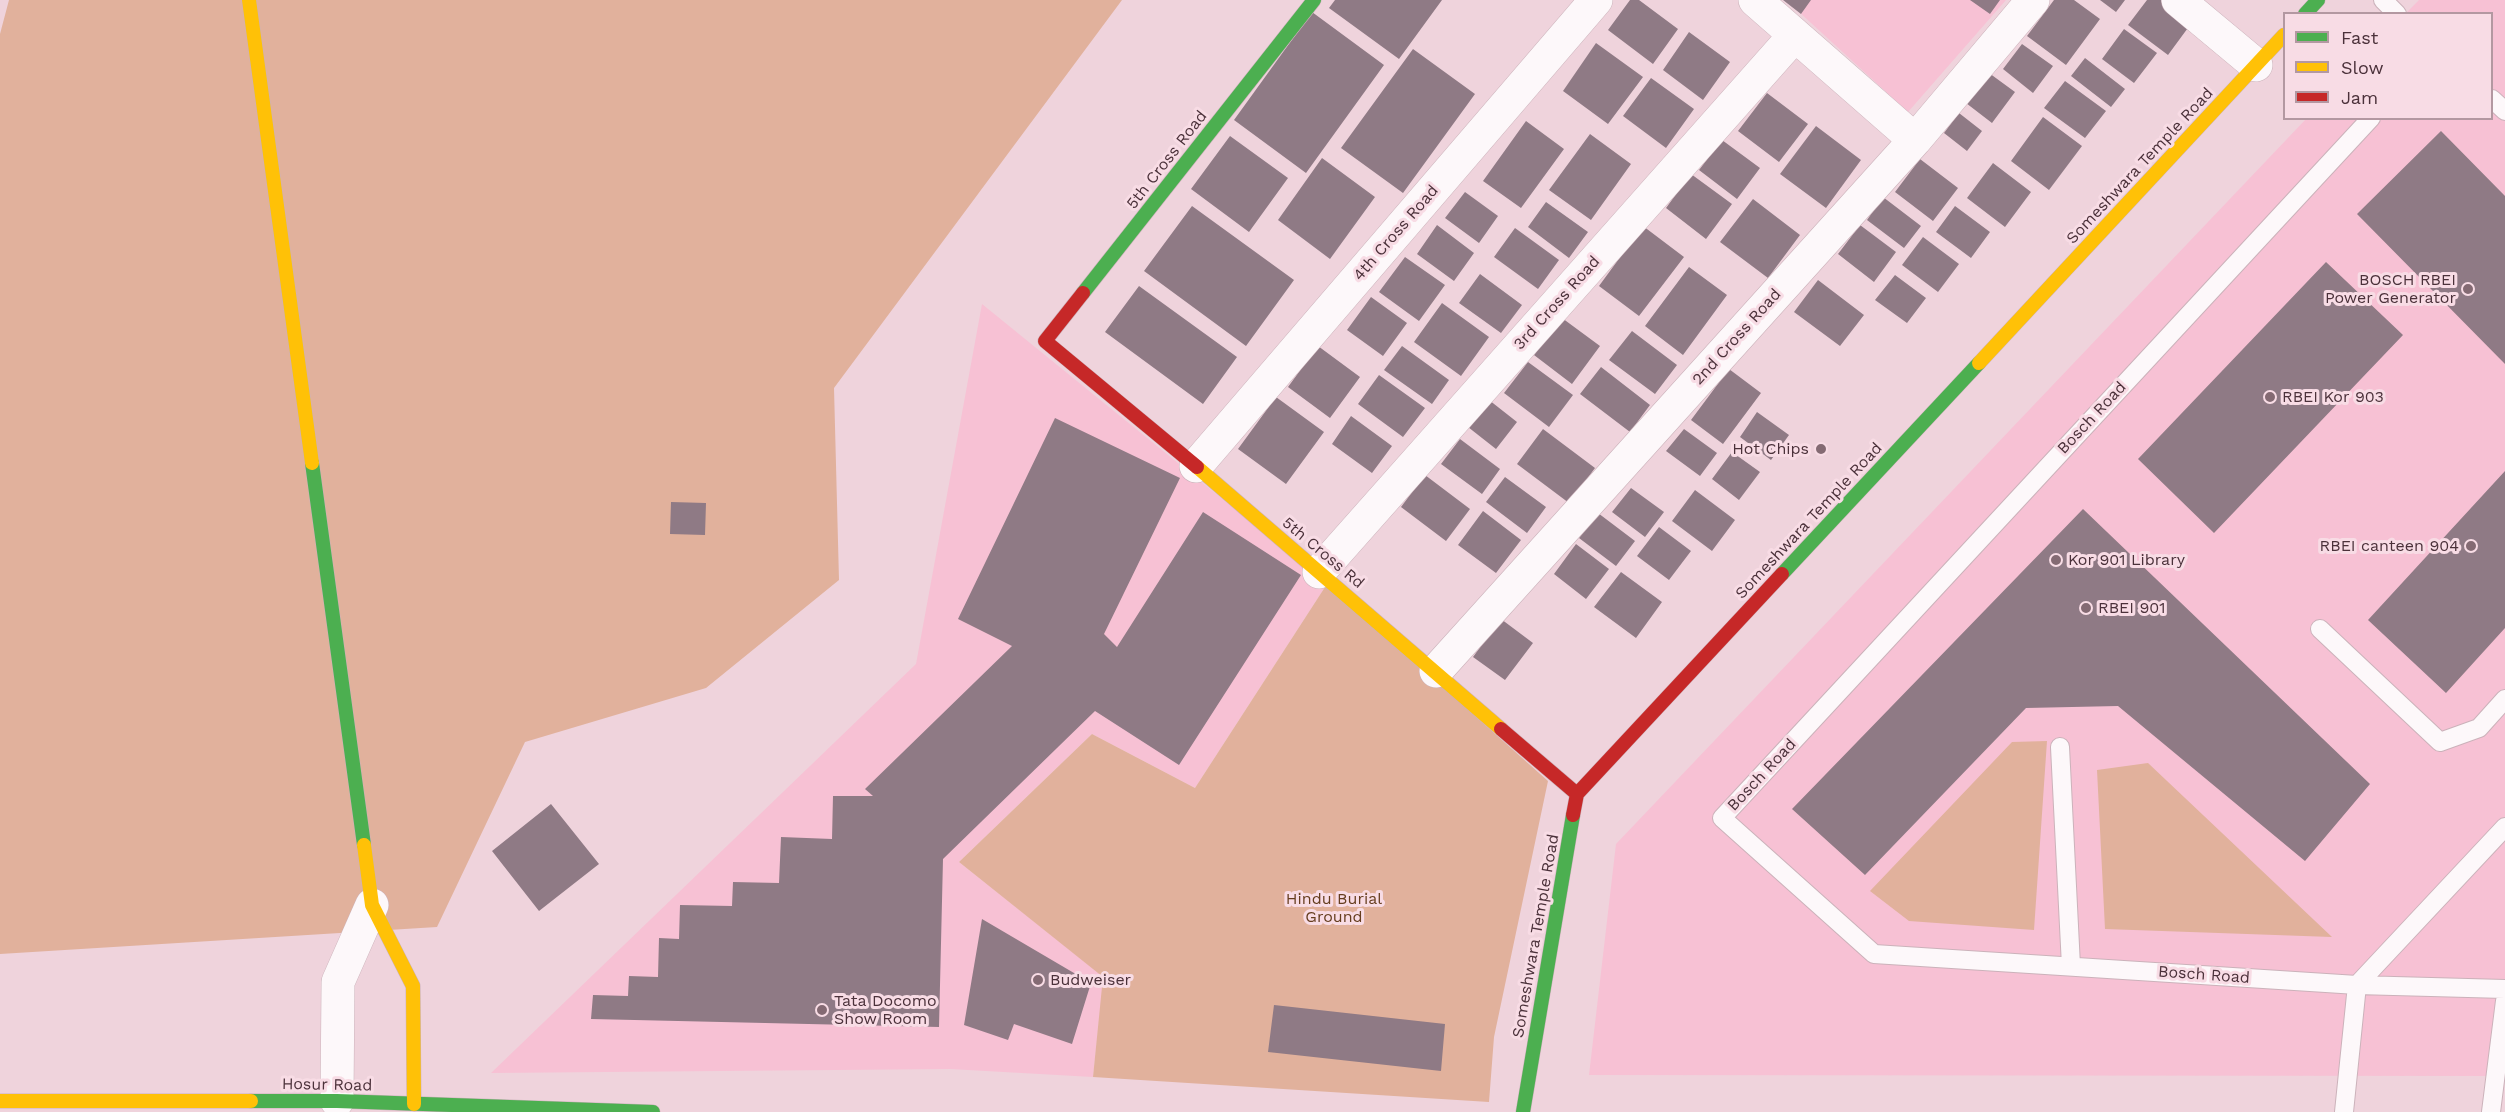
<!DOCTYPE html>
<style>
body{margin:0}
#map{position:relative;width:2505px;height:1112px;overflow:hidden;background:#efd3dc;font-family:"Work Sans",sans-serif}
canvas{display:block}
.legend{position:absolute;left:2283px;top:12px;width:210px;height:108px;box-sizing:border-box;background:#f8dce5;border:2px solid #b398a1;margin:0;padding:8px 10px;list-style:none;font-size:18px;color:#4b313a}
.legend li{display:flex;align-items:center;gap:12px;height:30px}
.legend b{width:30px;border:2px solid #b398a1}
</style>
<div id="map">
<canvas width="2505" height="1112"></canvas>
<ul class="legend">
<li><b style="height:8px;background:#4caf50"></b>Fast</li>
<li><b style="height:8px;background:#ffc107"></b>Slow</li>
<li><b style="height:8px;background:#c62828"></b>Jam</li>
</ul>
</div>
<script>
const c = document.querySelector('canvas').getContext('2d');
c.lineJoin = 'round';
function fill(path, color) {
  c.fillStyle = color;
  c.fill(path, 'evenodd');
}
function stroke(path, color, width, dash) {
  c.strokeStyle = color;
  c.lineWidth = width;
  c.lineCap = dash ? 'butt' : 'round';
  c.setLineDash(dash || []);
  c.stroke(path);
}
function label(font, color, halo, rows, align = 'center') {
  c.font = font + ' "Work Sans",sans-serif';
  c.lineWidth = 6;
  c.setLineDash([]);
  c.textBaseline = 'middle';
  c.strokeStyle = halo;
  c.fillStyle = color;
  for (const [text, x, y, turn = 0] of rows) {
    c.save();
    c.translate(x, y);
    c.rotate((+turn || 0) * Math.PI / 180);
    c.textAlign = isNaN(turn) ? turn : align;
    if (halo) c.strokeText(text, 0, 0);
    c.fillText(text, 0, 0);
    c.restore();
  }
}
const built = new Path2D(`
 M1786 0H2006L1908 112Z
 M2419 0H2505V1076L1589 1075 1616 844 2306 119 2492 118V14L2406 13Z
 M982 304 1327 584 1195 788 1092 734 959 862 1104 977 1093 1077 950 1069 491 1073 916 664Z`);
const green = new Path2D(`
 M9 0H1122L834 388 839 580 706 688 525 742 437 927 0 954V34Z
 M1327 584 1548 781 1494 1037 1489 1102 1093 1077 1103 977 959 862 1092 734 1195 788Z
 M2047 741 2034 930 1909 921 1870 891 2012 742Z
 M2148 763 2332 937 2105 929 2097 770Z`);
const building = new Path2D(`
 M1335 0H1442L1399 59 1329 8Z
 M1630 0H1639L1678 29 1653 64 1608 30Z
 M1783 0H1811L1801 14Z
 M1970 0H2000L1990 14Z
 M2054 0H2074L2100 19 2066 65 2027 36Z
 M2100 0H2125L2116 12Z
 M2147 0H2165L2193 21 2168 55 2128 25Z
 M1312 12 1384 65 1306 173 1234 120Z
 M2124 29 2157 53 2134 83 2102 59Z
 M1689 32 1730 62 1703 100 1663 70Z
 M1596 43 1643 77 1608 124 1563 91Z
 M2022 44 2053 66 2033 93 2003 69Z
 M1413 49 1475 94 1403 193 1341 148Z
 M2085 58 2125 89 2111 107 2071 76Z
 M1989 73 2015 92 1992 123 1966 103Z
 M1651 78 1694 109 1666 148 1623 116Z
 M2065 81 2106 111 2085 138 2044 108Z
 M1767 93 1808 124 1779 162 1738 131Z
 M1959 113 1982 131 1967 151 1944 133Z
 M2043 117 2082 146 2049 190 2011 161Z
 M1526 121 1564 149 1521 208 1483 181Z
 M1816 126 1861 160 1826 208 1780 174Z
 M2441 131 2505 196V364L2357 214Z
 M1590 134 1631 164 1591 220 1549 190Z
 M1230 136 1288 178 1249 232 1191 189Z
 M1722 140 1760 168 1737 199 1699 170Z
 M1322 158 1375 197 1330 259 1278 220Z
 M1920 159 1958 188 1933 221 1895 192Z
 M1993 163 2031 192 2005 227 1967 198Z
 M1691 174 1732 204 1706 239 1666 208Z
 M1465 192 1498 216 1479 243 1445 218Z
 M1883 197 1921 226 1904 248 1867 220Z
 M1753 199 1800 235 1768 278 1720 242Z
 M1546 202 1588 232 1569 258 1528 227Z
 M1192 206 1294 280 1246 346 1144 271Z
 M1955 206 1990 232 1971 258 1936 232Z
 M1437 225 1474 253 1454 281 1417 254Z
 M1860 225 1896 252 1874 282 1838 254Z
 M1643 226 1684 257 1639 316 1599 286Z
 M1515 228 1559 260 1538 289 1494 257Z
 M1923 237 1959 264 1938 292 1902 265Z
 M1405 257 1445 285 1419 321 1379 292Z
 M2326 262 2403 335 2214 533 2138 459Z
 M1689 267 1727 295 1683 355 1645 326Z
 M1480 274 1522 305 1501 333 1459 303Z
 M1895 275 1926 298 1907 323 1875 300Z
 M1818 280 1864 315 1840 346 1794 312Z
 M1139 286 1237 357 1203 404 1105 332Z
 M1371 297 1407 323 1383 356 1347 330Z
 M1442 303 1489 337 1461 376 1414 342Z
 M1562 318 1600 346 1572 384 1534 355Z
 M1632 331 1677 365 1655 394 1609 360Z
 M1318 346 1360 377 1330 418 1288 387Z
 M1402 346 1449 380 1432 404 1384 370Z
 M1528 362 1573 395 1549 427 1504 393Z
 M1601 367 1650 405 1630 432 1580 394Z
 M1729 369 1761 393 1723 444 1691 420Z
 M1379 375 1425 408 1403 437 1358 404Z
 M1276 397 1324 432 1286 484 1238 449Z
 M1489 400 1517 422 1496 449 1468 427Z
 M1757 412 1789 435 1771 460 1740 437Z
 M1351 416 1392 446 1372 473 1332 444Z
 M1055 418 1180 478 1104 634 1117 647 1203 512 1301 575 1179 765 1095 711 943 859 939 1027 591 1019 593 995 628 996 629 976 658 977 659 938 679 939 680 905 732 906 733 882 779 883 781 837 832 839 833 796H873L865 789 1012 646 958 619Z
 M1543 429 1595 468 1569 503 1517 464Z
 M1684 429 1717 453 1700 476 1666 451Z
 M1460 439 1500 469 1482 494 1441 464Z
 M1732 452 1760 472 1739 500 1712 479Z
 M2505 471V628L2446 693 2368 620Z
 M1425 475 1470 509 1446 541 1401 507Z
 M1505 477 1546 507 1527 533 1486 502Z
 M1631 488 1664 512 1645 537 1612 512Z
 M1695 490 1735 520 1712 551 1672 521Z
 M671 502 706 503 705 535 670 534Z
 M2083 509 2370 784 2305 861 2118 706 2026 708 1865 875 1792 809Z
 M1483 511 1521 540 1496 573 1458 545Z
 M1598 513 1635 541 1616 566 1579 538Z
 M1659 527 1691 551 1669 580 1637 556Z
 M1576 544 1609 569 1586 599 1554 574Z
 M1621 572 1662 602 1636 638 1594 607Z
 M1501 619 1533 643 1505 680 1473 657Z
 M551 804 599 864 539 911 492 851Z
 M982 919 1091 983 1072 1044 1014 1024 1008 1040 964 1025Z
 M1274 1005 1445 1024 1441 1071 1268 1052Z`);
const lane = new Path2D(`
 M2383 0 2397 14
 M2492 99 2505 111
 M2371 118 1722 818 1874 954 2357 985 2505 989
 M2320 629 2440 742 2479 728 2505 699
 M2060 747 2071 966
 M2344 1112 2357 985 2505 827
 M2491 1112 2505 1001`);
const street = new Path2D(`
 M1755 0 1915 140
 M2178 0 2256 65
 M1196 466 1596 0
 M1319 572 1795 35
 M1436 671 1915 140 2033 0
 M337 1101 338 982 372 905`);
const fast = new Path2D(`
 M2305 14 2318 0
 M1083 293 1314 0
 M312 463 364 845
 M1782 574 1979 363
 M251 1101H337L653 1112
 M1523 1112 1573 815`);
const slow = new Path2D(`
 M249 0 312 463
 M1979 363 2284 35
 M1197 467 1501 729
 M364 845 372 905 413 986 414 1104
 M0 1101H251`);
const jam = new Path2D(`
 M1083 293 1045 341 1197 467
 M1501 729 1577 794
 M1573 815 1577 794 1782 574`);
const markers = [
 [2468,289,6,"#846a73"],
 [2270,397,6,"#846a73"],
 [1821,449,6,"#846a73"],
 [2471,546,6,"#846a73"],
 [2056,560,6,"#846a73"],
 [2086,608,6,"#846a73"],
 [1038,980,6,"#846a73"],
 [822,1010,6,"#846a73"]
];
const streetNames = [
 ["5th Cross Road",1167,160,-52],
 ["Someshwara Temple Road",2140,166,-47],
 ["4th Cross Road",1396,233,-49],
 ["3rd Cross Road",1557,303,-48],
 ["2nd Cross Road",1737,337,-48],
 ["Bosch Road",2092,418,-47],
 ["Someshwara Temple Road",1809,521,-47],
 ["5th Cross Rd",1323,553,40],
 ["Bosch Road",1762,775,-47],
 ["Someshwara Temple Road",1536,936,-80],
 ["Bosch Road",2204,975,4],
 ["Hosur Road",327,1085,1]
];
const poiNames = [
 ["BOSCH RBEI",2456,280,"right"],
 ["Power Generator",2456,298,"right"],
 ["RBEI Kor 903",2282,397],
 ["Hot Chips",1809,449,"right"],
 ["RBEI canteen 904",2459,546,"right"],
 ["Kor 901 Library",2068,560],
 ["RBEI 901",2098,608],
 ["Budweiser",1050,980],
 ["Tata Docomo",834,1001],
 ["Show Room",834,1019]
];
const parkNames = [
 ["Hindu Burial",1334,899],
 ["Ground",1334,917]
];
fill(built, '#f7c1d4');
fill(green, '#e1b19c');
fill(building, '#8f7a85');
stroke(lane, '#cbb2ba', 20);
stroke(street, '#cbb2ba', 34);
stroke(fast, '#cbb2ba', 15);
stroke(slow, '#cbb2ba', 15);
stroke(jam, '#cbb2ba', 15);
stroke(lane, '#fdf8fa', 18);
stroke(street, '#fdf8fa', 33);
stroke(fast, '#4caf50', 14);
stroke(slow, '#ffc107', 14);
stroke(jam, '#c62828', 14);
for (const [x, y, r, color] of markers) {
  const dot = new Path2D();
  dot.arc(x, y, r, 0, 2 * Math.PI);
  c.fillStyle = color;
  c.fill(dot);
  stroke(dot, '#f8dce5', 2);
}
label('16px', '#4b313a', '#f8dce5', streetNames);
label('16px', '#4b313a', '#f8dce5', poiNames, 'left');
label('16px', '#653d1e', '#f8dce5', parkNames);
</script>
